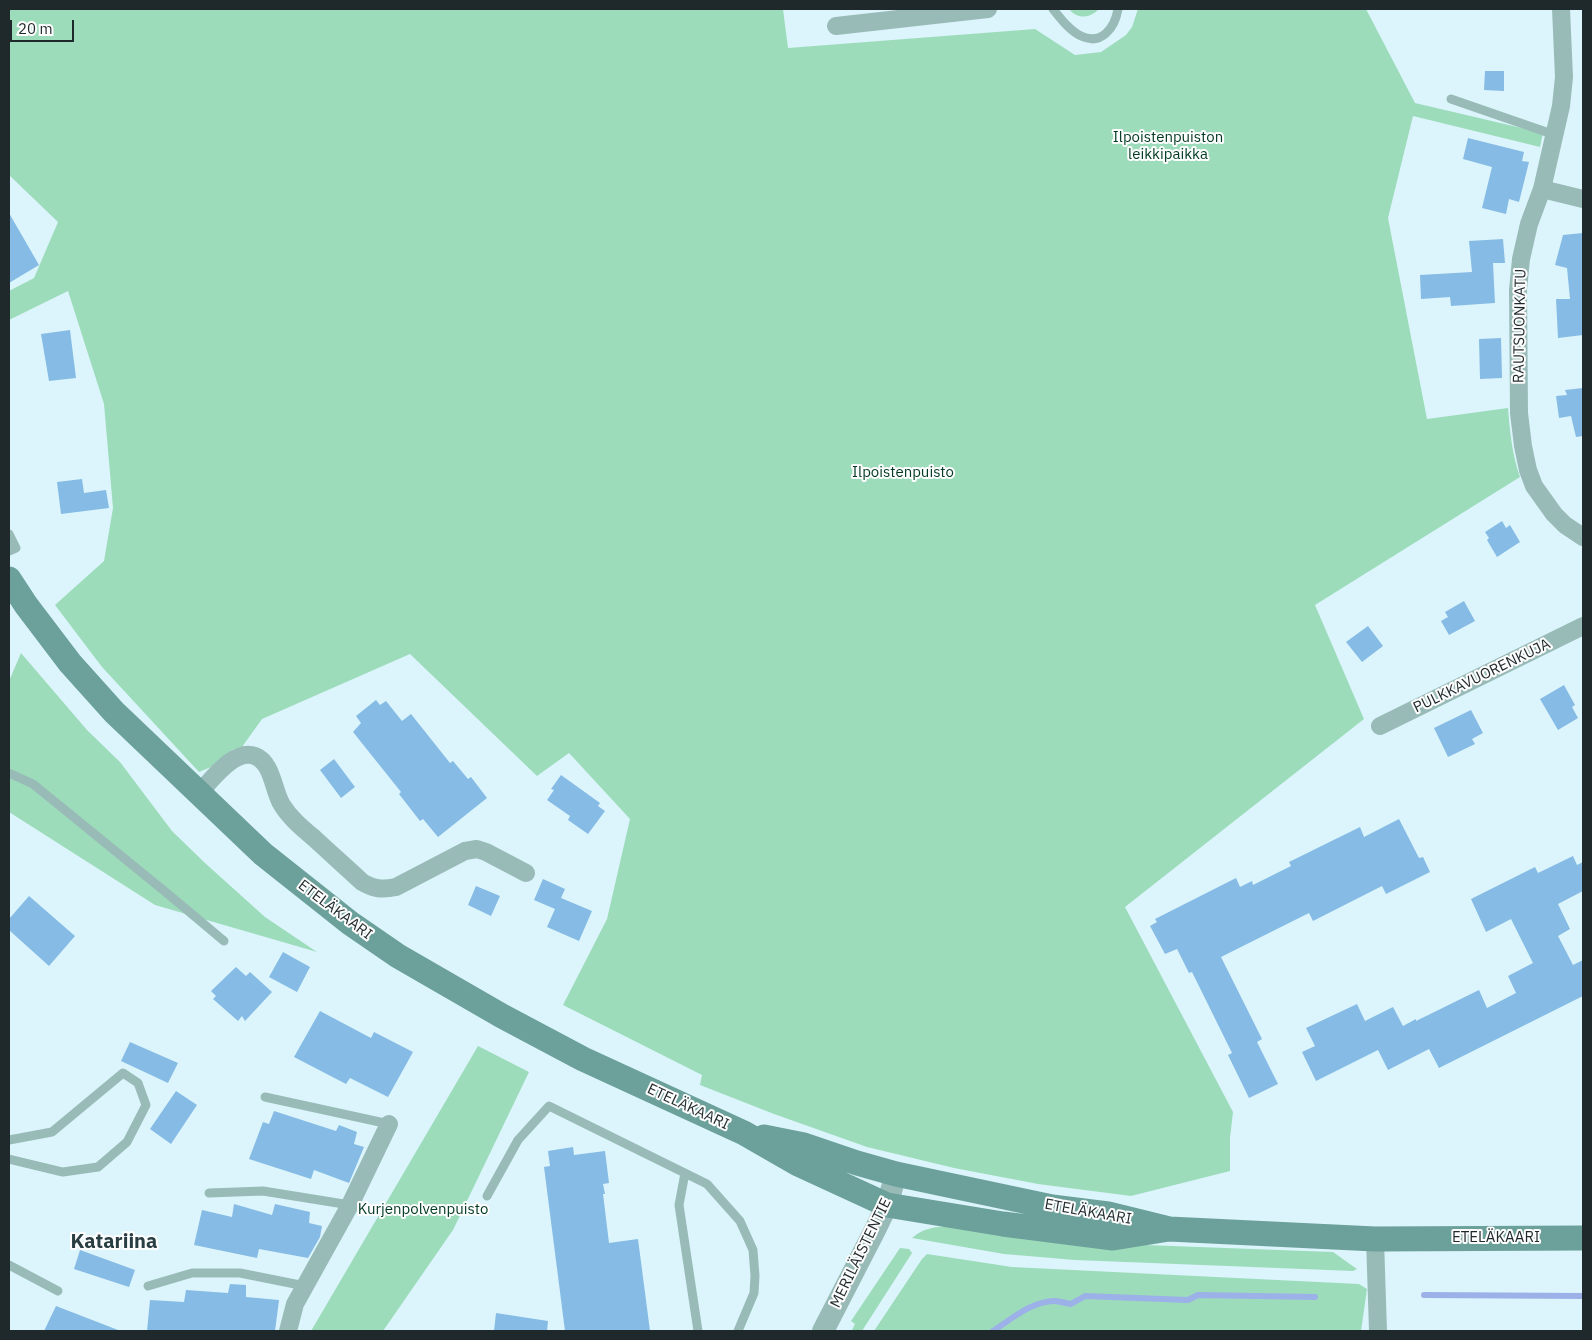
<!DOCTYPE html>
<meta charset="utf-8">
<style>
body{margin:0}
#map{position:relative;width:1592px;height:1340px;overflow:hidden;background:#dcf5fc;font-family:"IBM Plex Sans",sans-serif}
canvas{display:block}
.frame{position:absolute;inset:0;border:10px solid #1f292b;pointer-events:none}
.scale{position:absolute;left:10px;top:20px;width:64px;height:22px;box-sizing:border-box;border:2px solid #1f292b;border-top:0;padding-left:6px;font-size:15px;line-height:18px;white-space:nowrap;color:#1f292b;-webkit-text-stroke:4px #fdfdfd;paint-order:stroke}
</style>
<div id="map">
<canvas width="1592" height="1340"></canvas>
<div class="frame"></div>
<div class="scale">20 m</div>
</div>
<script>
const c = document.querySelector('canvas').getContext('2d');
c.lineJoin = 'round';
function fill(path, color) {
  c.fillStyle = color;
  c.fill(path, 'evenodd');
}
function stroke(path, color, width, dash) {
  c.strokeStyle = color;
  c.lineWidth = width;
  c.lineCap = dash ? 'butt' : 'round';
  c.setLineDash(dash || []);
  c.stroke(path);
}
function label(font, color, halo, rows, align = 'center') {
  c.font = font + ' "IBM Plex Sans",sans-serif';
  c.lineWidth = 4;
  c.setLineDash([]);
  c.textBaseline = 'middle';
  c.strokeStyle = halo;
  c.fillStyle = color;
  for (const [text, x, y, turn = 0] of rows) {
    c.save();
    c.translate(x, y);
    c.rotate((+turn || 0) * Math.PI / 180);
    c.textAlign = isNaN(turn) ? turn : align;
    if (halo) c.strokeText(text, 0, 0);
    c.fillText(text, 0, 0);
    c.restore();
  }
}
const green = new Path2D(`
 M9 9H783L788 48 1035 29 1075 55 1101 52 1126 35 1132 27 1138 9H1366L1415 103 1543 133 1540 147 1413 116 1388 218 1427 419 1508 408C1510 432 1512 454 1520 477L1315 605 1364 719 1125 907 1233 1112 1230 1138V1171L1131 1196 1038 1184 954 1168 867 1147 774 1114 700 1085 702 1075 563 1005 607 919 630 819 569 753 537 776 410 654 262 719 242 747 232 750 211 767 199 772 102 667 55 605 104 561 113 508 104 404 68 291 9 320V291L34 278 58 222 9 175Z
 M1069 9H1099C1090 18 1078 20 1069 9Z
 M21 653 87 730 120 762 172 831 205 863 265 917 317 952 155 905 9 812V681Z
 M478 1046 529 1072 453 1230 383 1331H311Z
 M949 1226 1092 1243 1333 1252 1357 1269 1353 1271 1075 1260 1004 1254 912 1238C923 1228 935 1227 949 1226Z
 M900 1248 909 1249 912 1253 862 1331 852 1330 855 1324 851 1321Z
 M927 1254 1012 1267 1359 1284 1367 1289 1361 1331H874L922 1259Z`);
const stream = new Path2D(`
 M1424 1295 1583 1296
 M993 1331C1010 1320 1033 1300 1056 1301 1061 1302 1066 1303 1071 1304L1085 1296 1188 1300 1198 1295 1315 1297`);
const building = new Path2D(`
 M1485 71H1504V91L1484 90Z
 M1468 138 1524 152 1522 161 1529 162 1519 202 1509 199 1506 214 1482 208 1492 167 1463 159Z
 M9 213 39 265 9 283Z
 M1583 233V335L1558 338 1556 299H1570L1567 268 1555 265 1563 235Z
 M1503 239 1505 263H1493L1495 303 1451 306 1450 297 1421 299 1420 275 1472 272 1469 241Z
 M70 330 76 378 49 381 41 334Z
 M1501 338 1502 378 1480 379 1479 339Z
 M1583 388V436L1576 437 1571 416 1559 418 1556 396 1567 395 1565 390Z
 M82 479 84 493 106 490 109 508 61 514 57 482Z
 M1502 521 1506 528 1510 525 1520 542 1497 557 1487 540 1489 538 1485 532Z
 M1464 601 1475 621 1449 635 1441 621 1448 617 1445 612Z
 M1368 626 1383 646 1362 662 1346 642Z
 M1564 685 1575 705 1572 707 1578 718 1558 730 1540 699Z
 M376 700 380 705 386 701 402 721 411 714 450 763 453 761 468 779 471 777 487 798 438 837 423 819 420 821 399 794 401 792 353 732 361 723 356 716Z
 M1471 710 1483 733 1472 739 1475 744 1448 757 1434 728Z
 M334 759 355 787 341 798 320 770Z
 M561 775 600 803 598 806 605 811 588 834 568 820 570 816 547 800 554 790 551 789Z
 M1399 819 1419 858 1423 857 1430 872 1386 894 1382 886 1313 921 1309 913 1221 957 1262 1039 1257 1042 1278 1084 1249 1098 1228 1055 1232 1053 1192 972 1189 973 1177 949 1165 954 1150 926 1157 922 1155 919 1236 878 1240 887 1252 881 1253 885 1291 866 1289 862 1360 827 1364 837Z
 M1573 856 1577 865 1583 862V891L1558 904 1570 929 1558 936 1573 965 1583 960V996L1439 1068 1429 1049 1388 1070 1378 1050 1316 1081 1302 1052 1315 1046 1306 1028 1357 1004 1365 1021 1393 1007 1403 1026 1416 1019V1021L1479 990 1487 1008 1516 993 1508 976 1533 963 1511 919 1486 932 1471 899 1535 867 1538 873Z
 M543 879 565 889 561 898 592 911 579 941 547 927 555 909 534 900Z
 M476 886 500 896 491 916 468 905Z
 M29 896 75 936 49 966 9 930V919Z
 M283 952 310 967 297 992 269 977Z
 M236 967 246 976 250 972 272 992 245 1021 242 1016 238 1021 213 999 216 996 211 991Z
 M320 1011 371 1038 374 1032 413 1052 388 1097 350 1078 346 1084 294 1057Z
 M130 1042 178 1063 168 1083 121 1061Z
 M176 1091 197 1105 171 1144 150 1129Z
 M274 1111 336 1131 339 1125 357 1132 354 1144 364 1147 349 1183 314 1170 311 1179 249 1159 263 1122 269 1124Z
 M573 1147 574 1155 605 1151 609 1183 603 1184 605 1194H603L609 1243 638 1239 650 1331H565L544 1167 550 1166 548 1151Z
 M234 1204 272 1215 275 1204 310 1212 309 1223 322 1226 320 1237 308 1258 259 1249 257 1258 194 1245 202 1210 232 1217Z
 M80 1250 135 1270 129 1287 74 1269Z
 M230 1284 246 1285V1297L279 1300 275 1331H147L150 1300 184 1302 186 1290 228 1293Z
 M56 1306 118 1330 117 1331H44Z
 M496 1313 548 1321 547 1331H494Z`);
const service = new Path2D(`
 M1053 9C1061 19 1070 31 1081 36 1102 46 1115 27 1118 9
 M1451 99 1555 135
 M9 534 16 548 9 551
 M9 773 33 784 168 894 224 941
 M265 1097 389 1124
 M9 1140 52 1132 123 1073 138 1083 146 1105 127 1142 98 1167 63 1172 9 1159
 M685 1173 679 1205 698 1331
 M209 1193 263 1191 350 1205
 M487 1196 518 1140 549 1106 707 1184 740 1221 753 1250 755 1276 754 1293 738 1331
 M9 1265 58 1291
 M148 1286 192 1273H240L305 1286`);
const minor = new Path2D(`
 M1561 9 1564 77 1561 106 1542 189 1529 224 1521 259 1518 290 1519 413 1523 446 1528 470 1534 486 1554 514 1565 525 1583 537
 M836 26 988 9
 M1542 189 1583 199
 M1380 726 1583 626
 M198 794C211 781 234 748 255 756 273 763 273 791 282 805 290 818 302 828 314 838 330 853 346 867 362 882 374 889 382 890 396 887L465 851 477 849 486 852 526 873
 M1375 1239 1378 1331
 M288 1331 295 1304 350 1205 389 1124`);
const tertiary = new Path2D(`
 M823 1331 875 1230 887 1205 896 1174`);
const secondary = new Path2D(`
 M9 579 26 605 70 663 114 712 263 854 350 923 398 956 502 1016 583 1059 744 1133 798 1164 887 1205 1003 1224 1113 1238 1169 1229
 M764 1137 804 1145 857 1163 896 1174 1052 1207 1108 1214 1169 1229 1375 1239 1583 1238`);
const parkNames = [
 ["Ilpoistenpuiston",1168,138],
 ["leikkipaikka",1168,155],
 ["Ilpoistenpuisto",903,473],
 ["Kurjenpolvenpuisto",423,1210]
];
const streetNames = [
 ["RAUTSUONKATU",1520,326,-89],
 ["PULKKAVUORENKUJA",1482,676,-26],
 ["ETELÄKAARI",335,910,37],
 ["ETELÄKAARI",688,1107,25],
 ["ETELÄKAARI",1088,1212,10],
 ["ETELÄKAARI",1496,1238],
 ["MERILÄISTENTIE",861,1253,-64]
];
const districtNames = [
 ["Katariina",114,1242]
];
fill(green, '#9ddcbb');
stroke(stream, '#9cb1e8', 6);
fill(building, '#85bbe4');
stroke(service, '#99bbb7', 9);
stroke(minor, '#99bbb7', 18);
stroke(tertiary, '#99bbb7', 22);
stroke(secondary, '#6ca09b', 25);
label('15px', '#003923', '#fdfdfd', parkNames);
label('15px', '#1f292b', '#fdfdfd', streetNames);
label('bold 20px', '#293e43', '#fdfdfd', districtNames);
</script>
